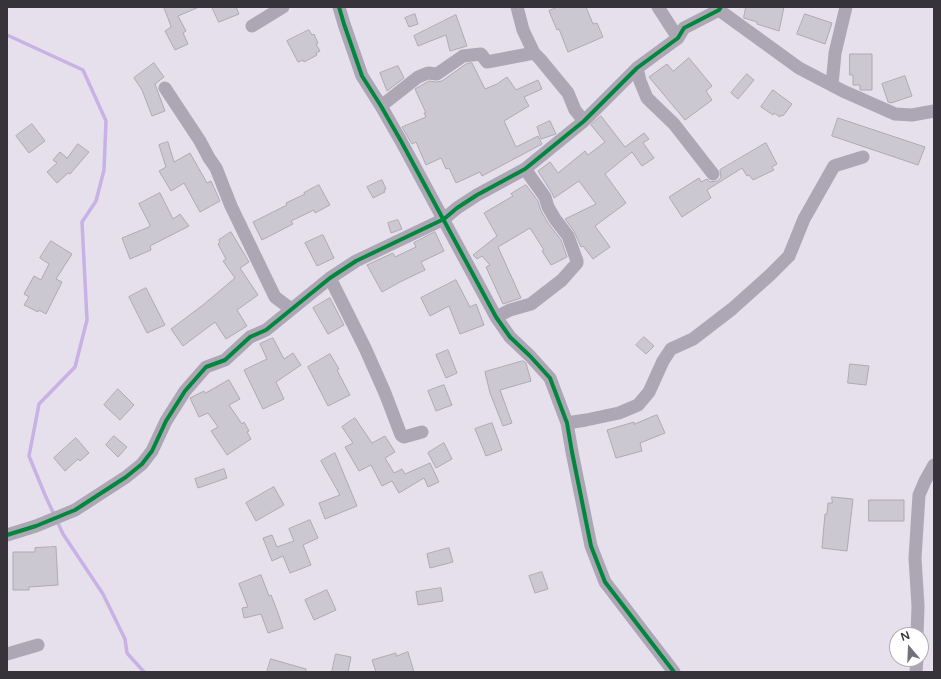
<!DOCTYPE html>
<style>
body{margin:0}
#map{position:relative;width:941px;height:679px;overflow:hidden;background:#e5e0eb;font-family:"Varela Round",sans-serif}
canvas{display:block}
.frame{position:absolute;inset:0;border:8px solid #36333b;pointer-events:none}
.north{position:absolute;left:889px;top:627px;width:40px;height:40px;box-sizing:border-box;background:#fff;border:1px solid #afadb1;border-radius:50%;rotate:341deg;font-size:11px;font-weight:700;line-height:16px;text-align:center;color:#36333b}
.north::after{content:'';display:block;margin:auto;width:14px;height:18px;background:#737079;clip-path:polygon(50% 0,100% 100%,50% 72%,0 100%)}
</style>
<div id="map">
<canvas width="941" height="679"></canvas>
<div class="frame"></div>
<div class="north">N</div>
</div>
<script>
const c = document.querySelector('canvas').getContext('2d');
c.lineJoin = 'round';
function stroke(path, color, width, dash) {
  c.strokeStyle = color;
  c.lineWidth = width;
  c.lineCap = dash ? 'butt' : 'round';
  c.setLineDash(dash || []);
  c.stroke(path);
}
function fill(path, color) {
  c.fillStyle = color;
  c.fill(path, 'evenodd');
}
const stream = new Path2D(`
 M7 35 83 70 106 121 104 170 96 201 82 222 87 320 75 367 39 404 29 456 45 495 63 534 103 594 125 639 127 653 144 672`);
const building = new Path2D(`
 M164 7H199L178 16 186 31 183 33 188 44 175 50 165 31 171 27Z
 M212 7H236L239 14 219 22Z
 M558 7H586L593 24 597 23 603 37 568 52 559 29 557 30 549 11Z
 M746 7H784L779 31 757 24V22L744 18Z
 M415 14 418 24 409 27 405 18Z
 M805 14 832 23 825 44 797 34Z
 M456 15 467 46 450 51 446 35 418 46 414 36Z
 M309 30 312 35 314 34 318 43 316 44 320 51 316 53 317 55 304 62 303 60 298 62 287 41Z
 M850 54H872V90H860V85H853V75H850Z
 M689 58 712 86 706 91 712 100 685 120 649 77 667 64 673 71Z
 M154 63 164 77 155 84 165 111 152 116 142 90 134 78Z
 M472 63 485 89 497 84 507 77 516 90 538 80 542 89 524 97 529 106 504 121 516 147 538 136 542 144 482 176 480 172 456 183 449 168 446 169 441 158 426 165 416 142 412 144 402 127 426 117 424 113H426L415 89 429 81 436 82 442 81 466 64Z
 M398 66 404 78 387 91 380 73Z
 M747 74 754 80 738 99 731 93Z
 M905 76 912 96 891 103 888 102 882 84Z
 M773 90 792 104 783 116 781 115 780 117 774 113 773 115 761 107Z
 M601 116 625 147 644 133 649 139 643 143 654 158 642 166 632 152 605 174 626 203 595 226 610 247 593 259 583 246 581 247 574 231 565 219 596 204 579 181 554 198 552 193 538 171 550 162 558 173 585 151 588 155 605 142 591 125Z
 M838 118 925 147 918 165 832 136Z
 M550 121 556 134 541 139 537 127Z
 M32 124 45 141 29 153 16 136Z
 M168 142 174 162 190 153 207 183 211 181 220 201 200 212 184 183 171 191 159 171 166 167 159 145Z
 M766 143 777 164 772 167 774 170 753 180 749 175 747 176 742 168 707 190 711 198 682 217 669 197 699 178 701 182 707 179 710 182 718 181 721 177 720 170Z
 M78 144 89 152 70 174 68 173 57 183 47 172 57 163 53 160 60 152 67 158Z
 M382 180 386 189 384 190 385 192 373 198 367 187Z
 M319 185 330 205 315 213 314 210 291 221 293 224 262 240 253 222 287 205 286 203 305 194 304 193Z
 M526 185 538 201 541 211 548 223 561 240 567 257 551 265 542 251 544 250 530 228 498 247 521 298 503 304 486 267 490 265 482 256 477 259 473 255 497 236 484 213 513 196 511 194Z
 M160 193 173 219 180 214 189 226 150 246 151 250 130 259 122 238 149 227 150 225 139 204Z
 M398 220 402 229 391 233 388 223Z
 M231 232 249 262 240 268 258 295 237 310 247 326 226 339 215 322 183 346 171 329 203 305 235 278 223 261 226 259 218 244 220 242 219 240Z
 M435 232 444 251 421 262 425 270 400 282 382 292 367 265 393 253 395 257 416 247 414 243Z
 M323 235 334 258 317 266 305 243Z
 M51 241 72 254 56 279 62 282 46 314 39 310 38 312 24 305 29 297 24 294 34 276 41 280 49 264 40 258Z
 M456 280 470 307 476 304 484 325 460 334 449 306 430 316 421 298Z
 M146 288 165 325 147 333 129 297Z
 M330 298 344 325 328 334 313 308Z
 M644 337 654 346 646 354 636 345Z
 M273 338 284 359 293 353 301 365 276 382 284 399 263 409 244 370 267 359 260 344Z
 M448 350 457 373 446 378 436 355Z
 M330 354 339 369 337 370 350 395 328 406 308 367Z
 M523 361 526 363 531 381 500 390 512 423 503 426 490 393 485 372Z
 M850 364 869 366 866 385 848 383Z
 M229 380 240 399 229 405 242 424 244 422 249 431 247 432 251 439 227 455 211 431 218 427 208 413 199 417 190 398 204 391 205 393Z
 M444 385 452 405 436 411 428 391Z
 M118 389 134 405 120 420 104 405Z
 M657 415 665 433 640 443 642 451 616 458 607 430 634 422V424Z
 M355 418 372 443 385 436 395 452 385 458 394 473 402 469 405 474 430 463 439 482 428 487 424 478 399 493 392 481 382 486 371 465 359 471 345 447 353 443 342 427Z
 M492 423 502 450 486 456 475 429Z
 M114 436 127 447 118 457 106 445Z
 M76 438 89 453 80 461 78 459 65 471 54 458Z
 M444 443 452 459 436 468 428 453Z
 M335 453 357 506 325 519 319 503 340 495 321 461Z
 M224 469 227 478 198 488 195 479Z
 M274 487 284 505 256 521 246 503Z
 M832 497 853 499 847 551 822 548 825 514H827L828 503H832Z
 M869 500H904V521H869Z
 M310 520 318 538 303 545 311 565 290 573 283 556 272 561 263 538 272 535 277 547 294 541 289 529Z
 M56 547 58 585 29 587V590H13V552H35V548Z
 M449 548 453 562 430 568 427 554Z
 M542 572 548 589 535 593 529 576Z
 M261 575 269 596 271 595 278 613 283 628 268 633 261 614 244 618 242 608 248 607 239 584Z
 M441 588 443 601 418 605 416 592Z
 M327 590 336 610 314 620 305 600Z
 M408 652 414 672H376L372 660 396 653V656Z
 M336 654 351 657 348 672H332Z
 M271 659 306 669V672H267Z`);
const street = new Path2D(`
 M339 7 344 24 362 76 381 106 401 141 496 317 510 337 530 356 550 378 567 423 572 452 591 546 605 582 674 672
 M517 7 523 30 534 53 540 59 568 93 575 110 584 121
 M658 7 678 38
 M719 10 799 68 843 91 895 114 912 115 934 111
 M252 26 283 7
 M637 68 640 81 647 98 674 124 713 174
 M832 85 835 53 846 7
 M165 88 200 141 209 158 216 168 231 206 275 297 291 309
 M381 106 418 77 428 73 437 74 463 56 481 54 487 62 534 53
 M330 278 365 348 385 393 401 435 404 437 422 432
 M496 317 510 310 531 304 562 280 577 263V261L568 236 555 219 548 207 545 197 525 169
 M567 423 586 420 619 413 638 405 649 392 663 361 671 349 693 339 732 309 770 275 789 256 804 219 834 166 863 157
 M7 535 36 526 75 510 126 477 142 464 152 451 166 421 185 391 206 367 225 360 250 337 266 330 330 278 356 261 444 219 457 208 477 195 525 169 584 121 637 68 678 38 684 28 719 10 721 7
 M917 635 918 606 915 558 919 495 925 481 934 465
 M7 654 38 645
 M916 672 917 659`);
const cycleway = new Path2D(`
 M339 7 344 24 362 76 381 106 401 141 496 317 510 337 530 356 550 378 567 423 572 452 591 546 605 582 674 672
 M7 535 36 526 75 510 126 477 142 464 152 451 166 421 185 391 206 367 225 360 250 337 266 330 330 278 356 261 444 219 457 208 477 195 525 169 584 121 637 68 678 38 684 28 719 10 721 7`);
stroke(stream, '#c8b1e4', 3.5);
fill(building, '#ccc8d1');
stroke(building, '#adaab2', 1);
stroke(street, '#ada6b5', 13);
stroke(cycleway, '#00873e', 4);
</script>
